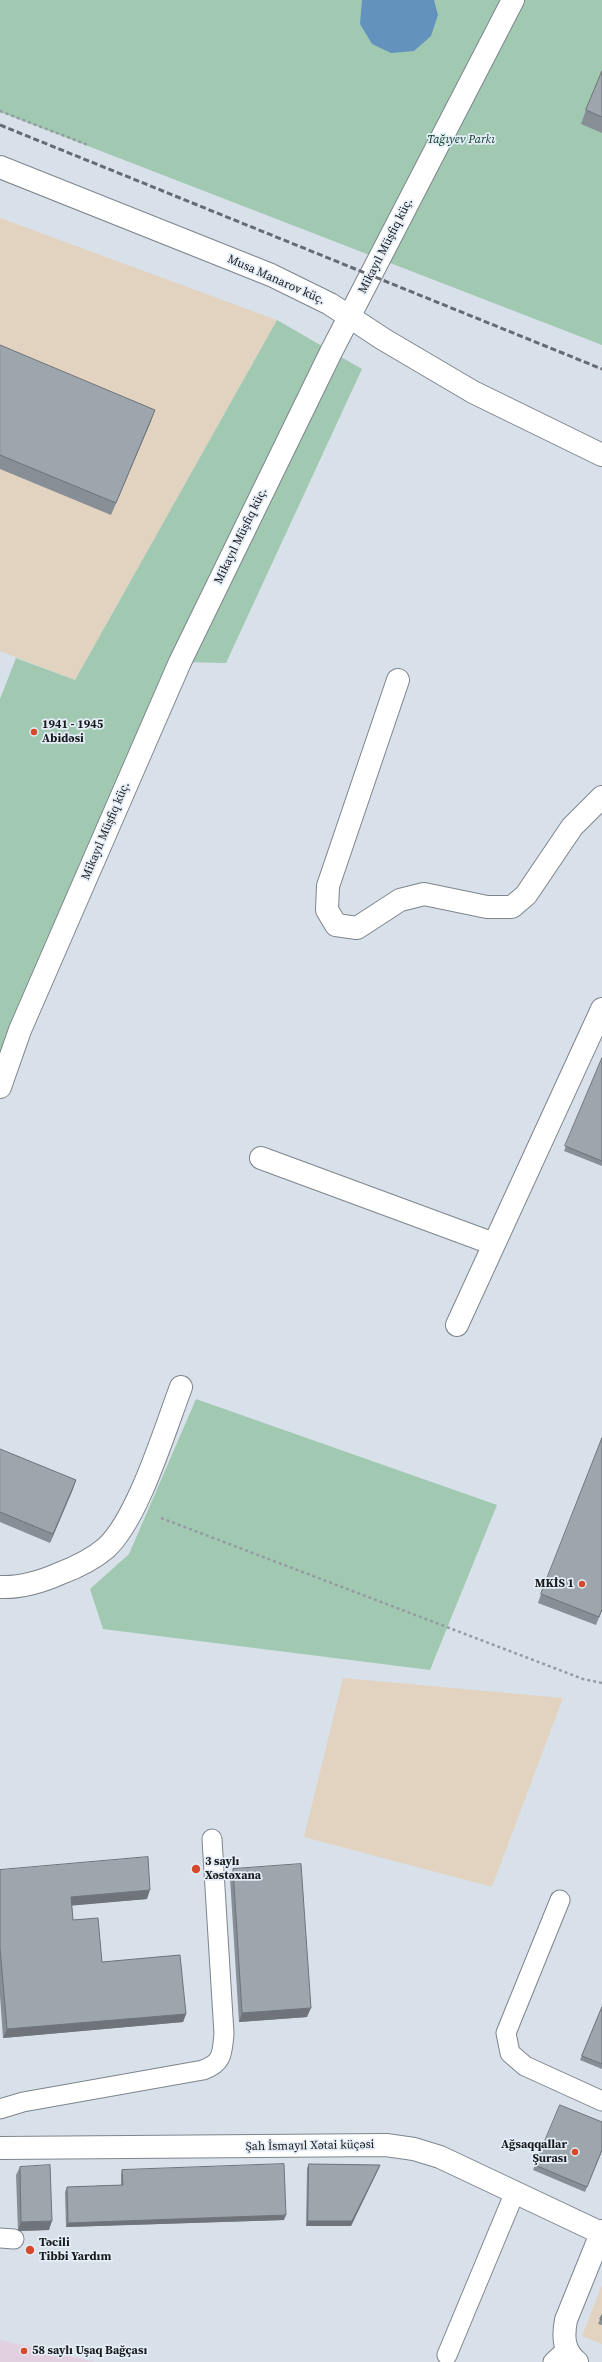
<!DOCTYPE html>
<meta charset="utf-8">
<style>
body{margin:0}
canvas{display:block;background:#d8e0e9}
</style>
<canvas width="602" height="2362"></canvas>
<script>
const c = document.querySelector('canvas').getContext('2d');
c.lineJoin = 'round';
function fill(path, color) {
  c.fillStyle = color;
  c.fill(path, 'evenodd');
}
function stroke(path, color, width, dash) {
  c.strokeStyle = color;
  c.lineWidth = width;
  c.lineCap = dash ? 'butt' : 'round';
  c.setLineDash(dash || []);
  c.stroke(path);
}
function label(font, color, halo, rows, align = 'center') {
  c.font = font + ' "Source Serif 4",serif';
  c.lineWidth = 3.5;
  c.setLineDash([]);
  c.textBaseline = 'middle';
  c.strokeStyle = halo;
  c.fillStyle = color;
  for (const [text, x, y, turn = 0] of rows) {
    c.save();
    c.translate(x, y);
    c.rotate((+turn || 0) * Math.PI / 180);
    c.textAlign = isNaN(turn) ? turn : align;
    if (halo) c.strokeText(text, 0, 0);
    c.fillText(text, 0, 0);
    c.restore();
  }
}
const industrial = new Path2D(`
 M0 218 277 320 75 680 0 651Z
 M343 1678 563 1698 492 1887 304 1837Z
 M602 2285V2344L582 2336Z`);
const education = new Path2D(`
 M0 2340 96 2362H0Z`);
const green = new Path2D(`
 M0 0H602V345L0 112Z
 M277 320 362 369 226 663 180 662 0 1087V699L16 658 75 680Z
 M196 1399 497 1505 430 1670 103 1629 90 1589 129 1554Z`);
const water = new Path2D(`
 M362 0H434L438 15 431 36 414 51 391 53 372 44 360 24Z`);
const path = new Path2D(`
 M0 111 88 145
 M161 1518 583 1679 602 1683`);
const lane = new Path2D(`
 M560 1900 506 2033 510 2053 525 2066 602 2101
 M0 2109 23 2102 203 2070C223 2063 222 2053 224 2034L212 1839
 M0 2238 14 2239
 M447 2355 515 2192
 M553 2362 566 2350`);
const street = new Path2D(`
 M0 167 271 275 330 304 383 339 473 392 602 455
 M398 680 328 886 327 910 336 925 357 928 400 900 424 894 487 907H512L526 895 572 827 602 797
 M0 1087 20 1030 180 662 331 352 513 0
 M261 1158 494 1244
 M457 1325 602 1009
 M0 1587C22 1588 41 1582 61 1573 77 1567 93 1559 106 1548 138 1519 165 1429 181 1387`);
const secondary = new Path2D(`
 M0 2148 386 2145 414 2149 440 2157 601 2233
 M577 2362C563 2351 563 2336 566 2320L602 2231`);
const rail = new Path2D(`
 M0 125 602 369`);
const wall = new Path2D(`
 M602 71V133L581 124 586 110Z
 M0 345 151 421 111 515 0 469Z
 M602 1058V1166L564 1151Z
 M0 1449 73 1489 50 1543 0 1522Z
 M541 1594 602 1610 596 1625 538 1603Z
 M233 1869 307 2017 239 2022 230 1878Z
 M0 1870 147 1899 72 1905 73 1920 102 1962 186 2014 183 2022 3 2038 0 1996Z
 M602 2007V2069L580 2060Z
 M602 2151 585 2192 533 2170 535 2165Z
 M309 2164 380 2165 378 2170 351 2226H306L307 2168Z
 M20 2167 49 2230 18 2231 16 2175Z
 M122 2170 284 2220 66 2227 65 2192 67 2187 121 2185V2175Z
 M602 2315V2325L598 2324Z`);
const shadedWall = new Path2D(`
 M155 410 151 421 111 515 116 503Z
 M76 1480 73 1489 50 1543 53 1534Z
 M150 1890 147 1899 68 1906 71 1897Z
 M311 2008 307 2017 239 2022 242 2013Z
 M186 2014 183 2022 3 2038 7 2029Z
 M380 2165 378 2170 351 2226H306L308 2221Z
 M286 2215 284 2220 66 2227 68 2223Z
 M52 2221 49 2230 18 2231 21 2222Z`);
const building = new Path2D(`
 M602 71V117L586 110Z
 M0 345 155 410 116 503 0 455Z
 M602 1058V1161L565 1146Z
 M602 1438V1609L599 1617 541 1594Z
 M0 1449 76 1480 53 1534 0 1512Z
 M148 1857 150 1890 71 1897 73 1920 98 1918 102 1962 180 1955 186 2014 7 2029 0 1948V1870Z
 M301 1864 311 2008 242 2013 233 1869Z
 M602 2007V2064L582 2056Z
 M560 2105 602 2122V2150L587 2187 535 2165Z
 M284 2164 286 2215 68 2223 67 2187 123 2185 122 2170Z
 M309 2164 380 2165 352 2221H308Z
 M50 2165 52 2221 21 2222 20 2167Z
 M602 2315V2320L600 2319Z`);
const markers = [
 [34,732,4,"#d54a2a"],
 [582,1584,4,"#d54a2a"],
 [196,1869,5,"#d54a2a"],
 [575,2152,4,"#d54a2a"],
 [30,2250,5,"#d54a2a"],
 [24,2351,4,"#d54a2a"]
];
const parkNames = [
 ["Tağıyev Parkı",461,140]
];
const streetNames = [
 ["Mikayıl Müşfiq küç.",386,246,-63],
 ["Musa Manarov küç.",276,280,24],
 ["Mikayıl Müşfiq küç.",241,536,-64],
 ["Mikayıl Müşfiq küç.",106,831,-67],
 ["Şah İsmayıl Xətai küçəsi",310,2146,-1]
];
const poiNames = [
 ["1941 - 1945",42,725],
 ["Abidəsi",42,739],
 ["MKİS 1",574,1584,"right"],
 ["3 saylı",205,1862],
 ["Xəstəxana",205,1876],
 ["Ağsaqqallar",567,2145,"right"],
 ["Şurası",567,2159,"right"],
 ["Təcili",39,2243],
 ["Tibbi Yardım",39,2257],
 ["58 saylı Uşaq Bağçası",32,2351]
];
fill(industrial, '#e2d3c0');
fill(education, '#e2cfdf');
fill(green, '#a1c9b2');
fill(water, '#6393bd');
stroke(lane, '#7d858c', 21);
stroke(street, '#7d858c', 24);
stroke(secondary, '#7d858c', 24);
stroke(path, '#959ba2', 2.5, [3, 3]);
stroke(lane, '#fff', 19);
stroke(street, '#fff', 22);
stroke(secondary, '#fff', 22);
stroke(rail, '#666b71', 3, [6, 3]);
fill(wall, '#878e95');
fill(shadedWall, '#6e7479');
fill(building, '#9da5ad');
stroke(building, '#6e7479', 1);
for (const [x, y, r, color] of markers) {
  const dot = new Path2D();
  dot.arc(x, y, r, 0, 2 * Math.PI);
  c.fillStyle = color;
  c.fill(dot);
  stroke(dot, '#e5eef6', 1.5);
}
label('italic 12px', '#033923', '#e5eef6', parkNames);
label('12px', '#181b1e', '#e5eef6', streetNames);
label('bold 12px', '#181b1e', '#e5eef6', poiNames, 'left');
</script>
